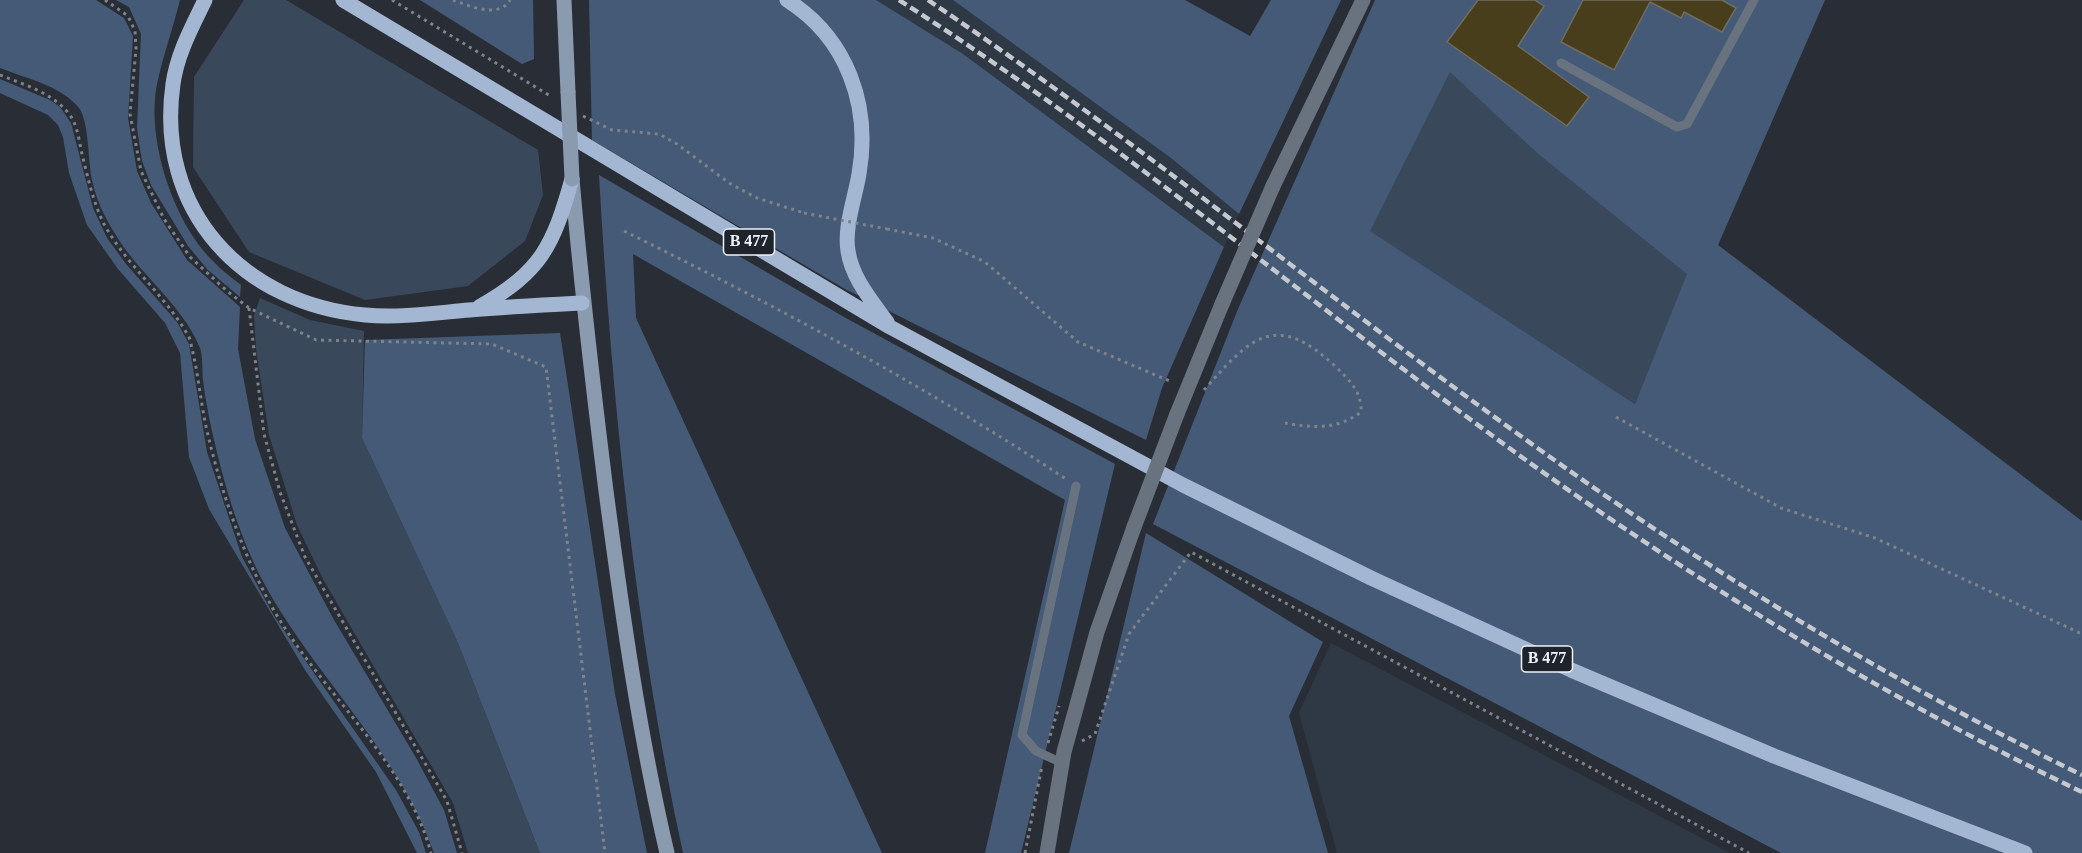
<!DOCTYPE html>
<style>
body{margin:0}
canvas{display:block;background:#292e36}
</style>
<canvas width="2082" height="853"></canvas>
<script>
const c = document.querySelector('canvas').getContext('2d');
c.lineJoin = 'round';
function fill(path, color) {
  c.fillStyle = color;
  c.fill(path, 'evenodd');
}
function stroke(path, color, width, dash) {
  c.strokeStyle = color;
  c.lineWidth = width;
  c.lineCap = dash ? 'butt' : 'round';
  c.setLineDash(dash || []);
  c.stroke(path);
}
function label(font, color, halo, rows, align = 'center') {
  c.font = font + ' "Times New Roman",serif';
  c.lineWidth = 6;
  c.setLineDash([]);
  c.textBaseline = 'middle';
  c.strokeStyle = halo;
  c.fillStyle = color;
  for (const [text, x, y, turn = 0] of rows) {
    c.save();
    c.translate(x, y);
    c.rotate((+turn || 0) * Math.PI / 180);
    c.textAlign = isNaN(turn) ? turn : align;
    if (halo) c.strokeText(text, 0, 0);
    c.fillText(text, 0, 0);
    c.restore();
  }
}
const built = new Path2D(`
 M876 0H953L1171 158 1239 214 1224 247 963 55Z
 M1331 643 1730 853H1337L1299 713Z`);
const green = new Path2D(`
 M244 0H286L538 150 543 195 525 241 468 286 365 300 249 252 193 167 194 77Z
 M1450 71 1538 154 1688 274 1635 404 1369 231Z
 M260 298 310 320 364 331 362 438 458 643 540 853H468L453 803 323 579 297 525 269 435 256 349 254 316Z`);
const forest = new Path2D(`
 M0 0H96L124 18 133 36 128 118 137 171 151 203 187 260 240 307 238 349 255 439 285 528 334 620 415 756 444 810 457 853H434C399 752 316 678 265 585 237 533 221 474 209 417 207 405 204 392 203 380 202 370 203 357 200 348 181 302 138 274 114 232 104 216 96 199 92 180 88 162 89 121 79 108 62 86 25 78 0 68Z
 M116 0H180C173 28 163 56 157 84 146 139 173 222 213 261 221 270 231 277 241 285L240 297 208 270 188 246 151 185 142 161 137 128 141 34 129 7Z
 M420 0H533L534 59 522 64Z
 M589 0H876L963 54 1224 247 1162 388 1146 440 845 289 592 140Z
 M953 0H1185L1250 36 1271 0H1341L1239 214 1171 158Z
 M1375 0H1825L1718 245 2082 521V853H1781L1153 524 1238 309ZM1450 72 1538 154 1687 274 1635 404 1370 231Z
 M0 79 50 100 60 107 71 123 93 208 107 238 126 264 177 322 189 344 207 452 242 557 274 616 396 790 419 832 426 853H417L376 772 305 670 209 509 189 457 180 353 165 323 118 269 87 225 69 173 63 137 58 125 48 115 0 93Z
 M599 175 844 317 1115 464 1021 853H985L1065 500 633 254 636 318 882 853H683C635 630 612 403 599 175Z
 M560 333 615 694 647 853H540L458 643 362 438 365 340Z
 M1146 533 1323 642 1289 716 1328 853H1069Z`);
const building = new Path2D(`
 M1478 0H1535L1544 6 1518 46 1589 97 1567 126 1447 42Z
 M1583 0H1722L1736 8 1722 32 1684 12 1681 18 1650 2 1614 70 1561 42Z`);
const path = new Path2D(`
 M105 0 128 16 135 31 136 49 130 114 141 171 164 219 190 257 227 291 249 308 316 340 492 344 546 367 605 853
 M392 0 552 97
 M453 0C469 6 499 19 510 0
 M0 75C25 85 53 93 70 115 78 127 79 141 82 154 88 178 93 202 104 224 127 266 166 296 189 337 198 368 200 400 207 431 220 487 239 543 265 594 310 683 405 756 431 853
 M583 116 612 130 659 134 677 144 729 183 757 198 804 213
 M887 229 933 238 985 262 1078 342 1172 382
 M624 231C778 307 922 384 1066 479
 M249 308 264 434 280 492 305 557 447 801 462 853
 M1204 390C1250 338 1275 310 1335 366 1349 380 1362 391 1361 412 1337 430 1313 428 1285 423
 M1616 417 1781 508 1875 538 2082 634
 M1082 741 1095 734 1129 634 1191 552 1749 853
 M1048 743 1059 706
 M1025 853 1042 766`);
const service = new Path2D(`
 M1561 63 1677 127 1687 124 1754 0
 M1062 763 1036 751 1022 735 1076 486`);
const tertiary = new Path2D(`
 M1273 186 1363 0
 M1177 414 1222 304
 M1047 853 1064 752 1097 632 1134 527`);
const secondary = new Path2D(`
 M564 0 568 92
 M572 179C581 283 593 387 606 491 622 612 639 733 667 853`);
const primary = new Path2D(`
 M205 0C192 27 177 54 173 84 155 211 243 304 365 315 400 318 435 313 469 310 507 307 545 305 582 303
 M343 0 890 327 1183 485 1371 578 1571 670 1774 756 2025 853
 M787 0C847 38 871 105 859 174 855 198 844 227 848 251 852 278 871 300 887 322
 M479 307C542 271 553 246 572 179`);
const rail = new Path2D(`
 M899 0C1117 139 1314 307 1523 458 1699 584 1886 698 2082 792
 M928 0C1151 150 1357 322 1577 476 1737 588 1906 689 2082 775`);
const pathBridge = new Path2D(`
 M804 213 887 229`);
const tertiaryBridge = new Path2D(`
 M1222 304 1273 186
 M1134 527 1177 414`);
const secondaryBridge = new Path2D(`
 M568 92 572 179`);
const shields = [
 [749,242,51],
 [1547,659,51]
];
const shieldNames = [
 ["B 477",749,242],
 ["B 477",1547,659]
];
fill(built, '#2f3845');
fill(green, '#3a485b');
fill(forest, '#445a77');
fill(building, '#493e1b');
stroke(building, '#6f6c62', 1.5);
stroke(path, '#7e838a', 3, [3, 4.5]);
stroke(service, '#697380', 9);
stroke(tertiary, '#697380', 15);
stroke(secondary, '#8a9aaf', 15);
stroke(primary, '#a3b7d3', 15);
stroke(rail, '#c5c8cf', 4.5, [9, 4.5]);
stroke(pathBridge, '#7e838a', 3, [3, 4.5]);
stroke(tertiaryBridge, '#697380', 15);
stroke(secondaryBridge, '#8a9aaf', 15);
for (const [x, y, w] of shields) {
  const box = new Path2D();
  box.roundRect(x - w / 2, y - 13, w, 26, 4.5);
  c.fillStyle = '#1f242c';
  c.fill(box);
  stroke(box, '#eff2f8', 1.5);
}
label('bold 16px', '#eff2f8', null, shieldNames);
</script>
